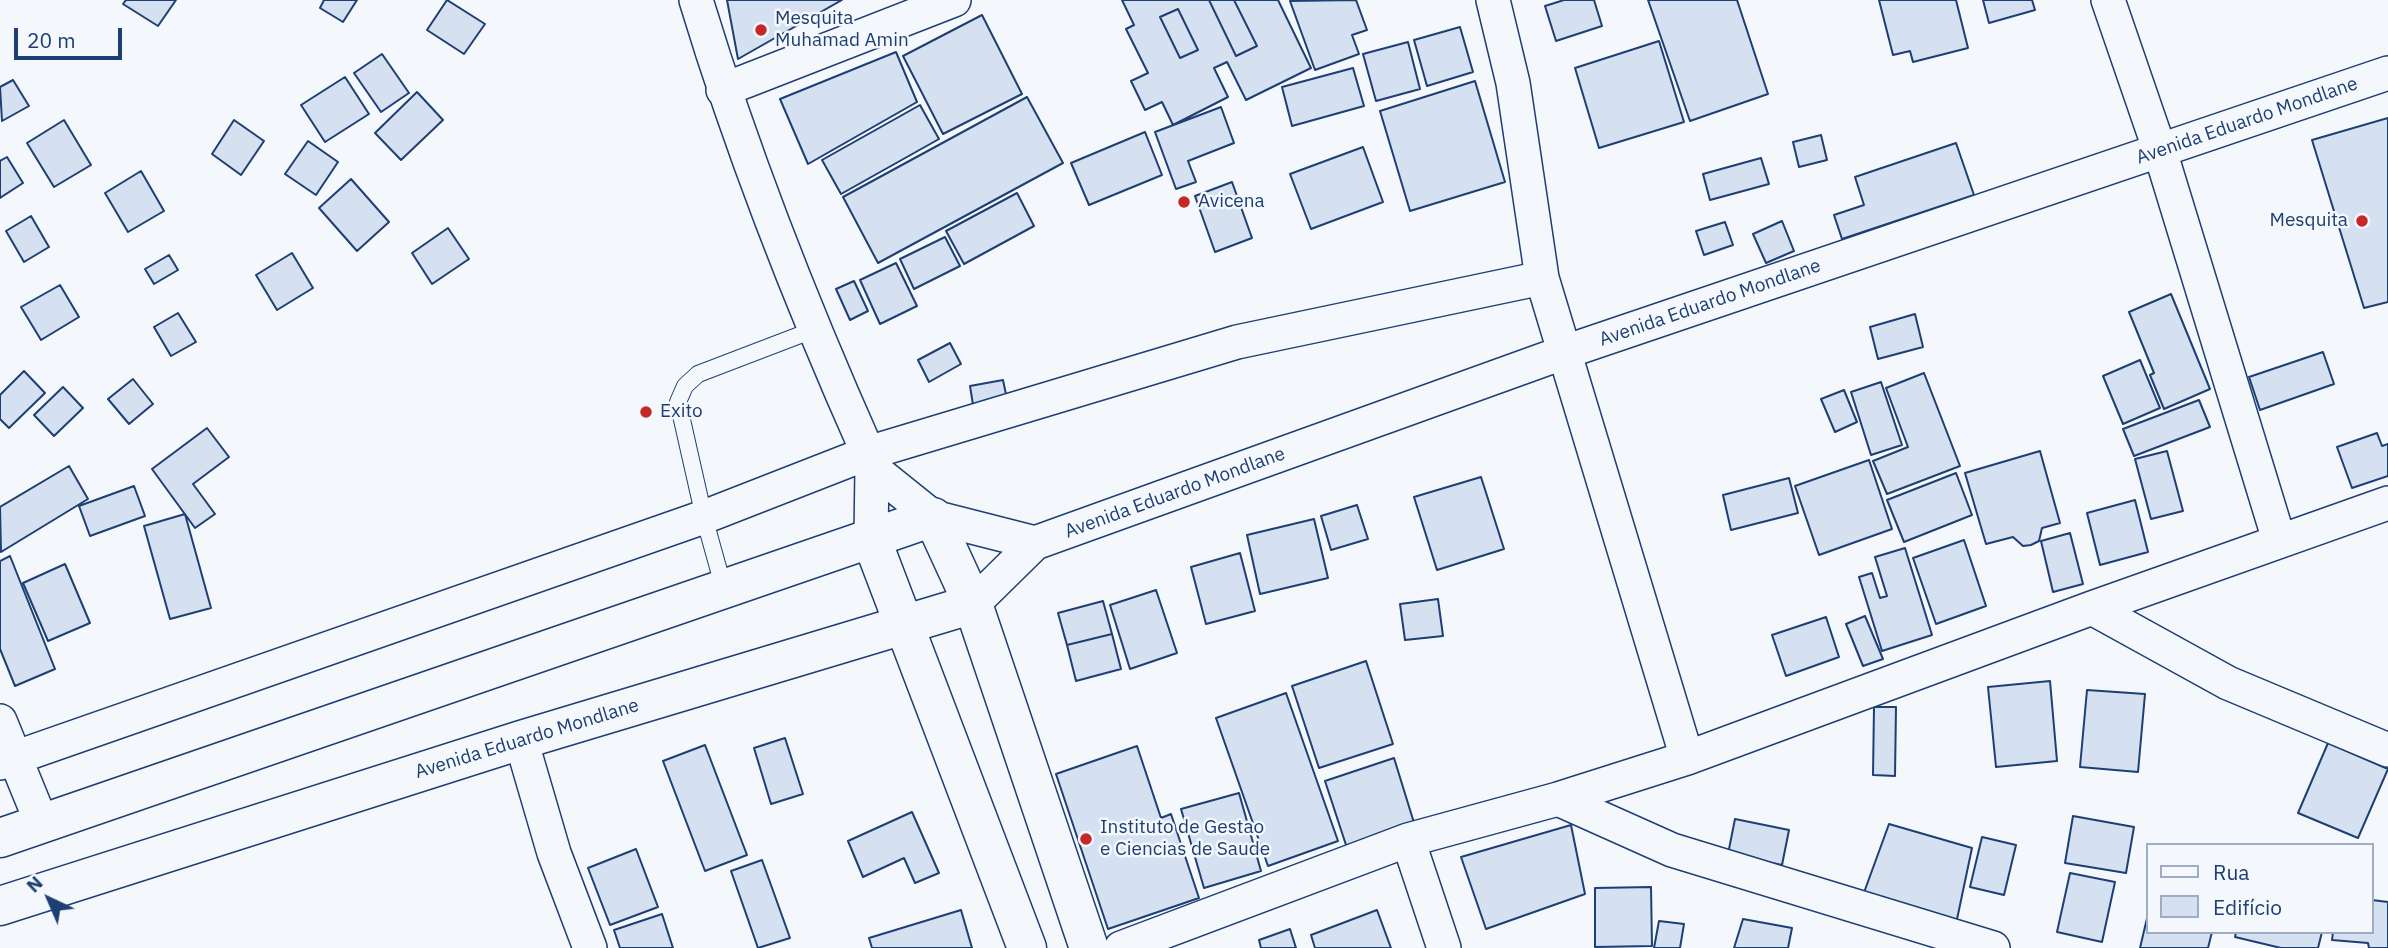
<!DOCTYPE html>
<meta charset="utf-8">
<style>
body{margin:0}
#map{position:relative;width:2388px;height:948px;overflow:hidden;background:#f4f7fb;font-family:"IBM Plex Sans",sans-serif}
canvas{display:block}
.legend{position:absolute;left:2146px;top:843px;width:228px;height:91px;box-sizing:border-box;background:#f4f7fb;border:2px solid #9eadc5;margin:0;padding:9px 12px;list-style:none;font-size:21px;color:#1d3f73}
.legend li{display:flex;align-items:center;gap:14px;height:35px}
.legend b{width:35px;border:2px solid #9eadc5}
.north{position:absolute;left:14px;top:864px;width:70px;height:70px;-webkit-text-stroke:5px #f4f7fb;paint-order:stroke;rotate:316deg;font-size:19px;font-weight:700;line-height:28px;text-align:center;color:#1d3f73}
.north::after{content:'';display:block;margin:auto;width:24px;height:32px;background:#1d3f73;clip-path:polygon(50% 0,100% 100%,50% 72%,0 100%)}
.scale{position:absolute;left:14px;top:28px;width:108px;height:32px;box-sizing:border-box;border:4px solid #1d3f73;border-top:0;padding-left:9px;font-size:21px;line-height:24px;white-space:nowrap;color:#1d3f73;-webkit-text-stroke:5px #f4f7fb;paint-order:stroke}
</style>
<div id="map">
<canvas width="2388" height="948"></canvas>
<ul class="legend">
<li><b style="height:9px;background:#f4f7fb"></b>Rua</li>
<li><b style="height:19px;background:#d5e0f0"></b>Edifício</li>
</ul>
<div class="north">N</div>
<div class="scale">20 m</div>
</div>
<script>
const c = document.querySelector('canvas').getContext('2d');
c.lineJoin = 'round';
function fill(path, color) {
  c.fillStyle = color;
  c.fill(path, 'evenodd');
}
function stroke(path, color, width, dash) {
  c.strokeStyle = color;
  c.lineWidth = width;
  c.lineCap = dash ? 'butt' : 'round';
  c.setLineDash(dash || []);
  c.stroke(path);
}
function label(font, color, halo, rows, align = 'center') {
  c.font = font + ' "IBM Plex Sans",sans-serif';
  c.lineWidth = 5;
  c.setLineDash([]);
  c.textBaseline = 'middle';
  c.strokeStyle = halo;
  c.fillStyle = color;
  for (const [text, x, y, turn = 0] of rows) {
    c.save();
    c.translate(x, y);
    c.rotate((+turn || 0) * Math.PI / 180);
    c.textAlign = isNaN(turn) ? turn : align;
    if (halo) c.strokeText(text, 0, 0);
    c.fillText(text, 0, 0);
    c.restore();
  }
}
const building = new Path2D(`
 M126 0H176L158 26 123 4Z
 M324 0H357L343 22 320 8Z
 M447 0 485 24 464 54 427 30Z
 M727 0H842L738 59Z
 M1122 0H1209L1236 56 1257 46 1234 0H1278L1311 68 1246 100 1227 62 1214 68 1228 97 1173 125 1162 102 1145 110 1131 81 1148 73 1126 29 1134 25ZM1178 9 1198 50 1180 58 1160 17Z
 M1209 0H1234L1257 46 1236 56Z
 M1356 0 1367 30 1352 35 1359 54 1315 70 1290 1Z
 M1564 0H1594L1602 26 1556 41 1545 6Z
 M1648 0H1737L1768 94 1690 121Z
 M1879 0H1956L1968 48 1913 62 1910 51 1893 55Z
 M1983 0H2032L2035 10 1989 23Z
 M1178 9 1198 50 1180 58 1160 17Z
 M982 15 1022 94 943 134 903 56Z
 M1460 27 1473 72 1427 86 1414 40Z
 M1659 41 1684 122 1599 148 1575 68Z
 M1408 42 1420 89 1376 101 1363 54Z
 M896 52 917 102 808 164 780 99Z
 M382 54 409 93 381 112 354 73Z
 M1353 68 1364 106 1292 126 1282 87Z
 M345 77 369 114 325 142 301 105Z
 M13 80 29 106 2 121 0 87Z
 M1475 81 1505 182 1410 211 1380 111Z
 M417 92 443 120 401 160 375 133Z
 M1027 97 1063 163 878 263 843 197Z
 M920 105 939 139 841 194 822 160Z
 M1221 107 1234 143 1188 161 1196 182 1176 189 1155 132Z
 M2388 118V302L2364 308 2312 140Z
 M64 120 91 165 54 187 27 143Z
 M234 120 264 141 241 175 212 154Z
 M1145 132 1162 175 1089 205 1071 163Z
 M1821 135 1827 160 1799 167 1793 142Z
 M308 141 338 162 316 195 285 174Z
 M1956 143 1974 195 1842 239 1834 215 1864 205 1855 177Z
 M1363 147 1383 202 1311 229 1290 174Z
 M7 157 23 183 0 198V161Z
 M1761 158 1769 184 1710 200 1703 174Z
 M141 171 164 211 128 232 105 193Z
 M351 179 389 222 357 251 319 208Z
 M1232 182 1252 238 1215 252 1195 196Z
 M1017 193 1034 226 964 264 946 231Z
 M31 216 49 247 24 262 6 231Z
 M1782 221 1794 251 1766 263 1753 234Z
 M1725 222 1733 245 1704 255 1696 231Z
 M448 228 469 259 432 284 412 253Z
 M945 237 960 266 914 289 900 259Z
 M292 253 313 288 277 310 256 275Z
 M169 255 178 270 154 284 145 269Z
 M896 263 917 306 880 324 860 280Z
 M854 281 868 311 850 320 836 289Z
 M60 285 79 317 41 340 21 307Z
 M2171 294 2210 389 2164 409 2150 375 2154 373 2129 312Z
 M178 313 196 342 171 356 154 327Z
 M1915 314 1923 347 1878 359 1870 327Z
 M950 343 961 364 929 382 918 360Z
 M2323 352 2334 384 2260 410 2249 377Z
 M2140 360 2160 408 2123 424 2103 376Z
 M24 371 45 393 9 428 0 419V395Z
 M1924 373 1960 466 1887 494 1873 461 1908 447 1886 388Z
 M133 379 153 404 129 424 108 399Z
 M1003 380 1008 404 974 411 970 386Z
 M1881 382 1902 445 1871 455 1851 392Z
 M63 387 83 408 54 436 34 415Z
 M1844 390 1857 422 1835 432 1821 399Z
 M2199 400 2210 427 2134 456 2123 429Z
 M207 428 229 457 193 484 215 514 195 528 152 469Z
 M2377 433 2382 446 2388 444V476L2352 488 2337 447Z
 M2040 451 2060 523 2042 528 2039 541 2031 545 2023 546 2013 537 1986 544 1965 473Z
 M2167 451 2183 511 2151 519 2135 459Z
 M1869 460 1892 529 1819 555 1795 486Z
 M69 466 88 499 1 552 0 507Z
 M1956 473 1972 515 1904 542 1887 500Z
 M1481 477 1504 549 1437 570 1414 497Z
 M1789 478 1798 513 1731 530 1723 495Z
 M134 486 145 516 90 536 79 506Z
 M2135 500 2148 552 2100 565 2087 513Z
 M1357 505 1368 539 1331 550 1321 516Z
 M185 514 211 608 170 619 144 526Z
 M1314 519 1328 578 1260 594 1247 535Z
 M2070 533 2083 584 2053 592 2041 541Z
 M1964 540 1986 606 1936 624 1913 558Z
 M1905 548 1932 635 1882 651 1859 577 1872 573 1880 598 1887 596 1875 557Z
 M1240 553 1255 611 1206 624 1191 567Z
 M10 556 55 669 15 686 0 649V561Z
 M65 564 90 623 48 641 23 583Z
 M1156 590 1177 653 1130 669 1110 605Z
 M1438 599 1443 636 1405 640 1400 604Z
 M1103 601 1112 634 1067 645 1058 613Z
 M1865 616 1883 659 1863 666 1846 624Z
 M1826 617 1839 657 1786 676 1772 635Z
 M1112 634 1121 669 1076 681 1067 645Z
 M1366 661 1393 744 1319 768 1292 686Z
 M2050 681 2057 761 1996 767 1988 687Z
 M2087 690 2145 694 2138 772 2080 767Z
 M1286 693 1338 841 1268 866 1216 718Z
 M1874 707H1896L1895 776 1873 775Z
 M785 738 803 794 771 804 754 748Z
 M2328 743 2388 769 2358 838 2298 813Z
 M705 745 747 855 705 871 663 761Z
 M1137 746 1161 818 1171 814 1199 898 1108 929 1056 774Z
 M1394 758 1415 826 1347 848 1325 781Z
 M1239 793 1261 871 1204 888 1181 809Z
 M912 812 939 873 915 883 904 858 863 877 848 841Z
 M2073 816 2134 827 2126 873 2065 863Z
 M1735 819 1789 830 1782 865 1728 854Z
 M1889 824 1972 848 1956 924 1862 898Z
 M1571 825 1585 894 1486 929 1461 857Z
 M1982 837 2016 845 2004 895 1970 887Z
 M636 849 658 907 610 925 588 868Z
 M762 860 790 938 758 948 731 871Z
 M2070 873 2115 882 2102 942 2057 932Z
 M1651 887 1652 946 1595 947V888Z
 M2372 900 2388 902V948H2369L2368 943 2332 940 2333 932H2372Z
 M961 910 972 948H872L869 938Z
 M1377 910 1391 948H1315L1311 935Z
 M662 914 673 948H620L614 930Z
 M2148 914V932H2212L2208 948H2140Z
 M1743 919 1792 928 1788 948H1734Z
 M1659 921 1684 924 1680 948H1654Z
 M1290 929 1296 948H1261L1259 940Z
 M2236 932H2322L2318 948H2281L2235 937Z`);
const lane = new Path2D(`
 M724 589 704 517 678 402 685 386 698 374 813 330`);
const street = new Path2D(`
 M696 0C743 155 802 305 868 453L872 468 871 538
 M1493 0 1513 83 1542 278 1687 758
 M2108 0 2160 151 2279 540
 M723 90 954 0
 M872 468 933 517 1035 543
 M973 604 1035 543 1565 352 2388 73
 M2092 608 2228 683 2388 750
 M0 721 42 824
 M521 740 554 853 590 948
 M0 763 704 517 868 453 1237 342 1542 278
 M1558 799 1672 850 1993 948
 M1408 840 1444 948
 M1121 948 1408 840 1558 799 1687 758 2092 608 2388 503`);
const secondary = new Path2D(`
 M871 538 1027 948
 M0 838 933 517 973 604 1089 948
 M0 906 521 740 973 604`);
const markers = [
 [761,30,7,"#c62828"],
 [1184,202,7,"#c62828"],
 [2362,221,7,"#c62828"],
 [646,412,7,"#c62828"],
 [1086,839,7,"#c62828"]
];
const poiNames = [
 ["Mesquita",775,19],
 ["Muhamad Amin",775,41],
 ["Avicena",1198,202],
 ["Mesquita",2348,221,"right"],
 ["Exito",660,412],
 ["Instituto de Gestao",1100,828],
 ["e Ciencias de Saude",1100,850]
];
const streetNames = [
 ["Avenida Eduardo Mondlane",2247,121,-19],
 ["Avenida Eduardo Mondlane",1710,303,-19],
 ["Avenida Eduardo Mondlane",1175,493,-20],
 ["Avenida Eduardo Mondlane",527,739,-17]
];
fill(building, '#d5e0f0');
stroke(building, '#1d3f73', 2);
stroke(lane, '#1d3f73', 18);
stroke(street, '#1d3f73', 36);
stroke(secondary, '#1d3f73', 41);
stroke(lane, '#f4f7fb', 16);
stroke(street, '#f4f7fb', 33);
stroke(secondary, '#f4f7fb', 38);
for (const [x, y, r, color] of markers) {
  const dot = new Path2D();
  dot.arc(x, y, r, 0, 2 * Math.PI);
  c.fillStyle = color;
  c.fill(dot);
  stroke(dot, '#f4f7fb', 2.5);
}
label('19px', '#1d3f73', '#f4f7fb', poiNames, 'left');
label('19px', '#1d3f73', '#f4f7fb', streetNames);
</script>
